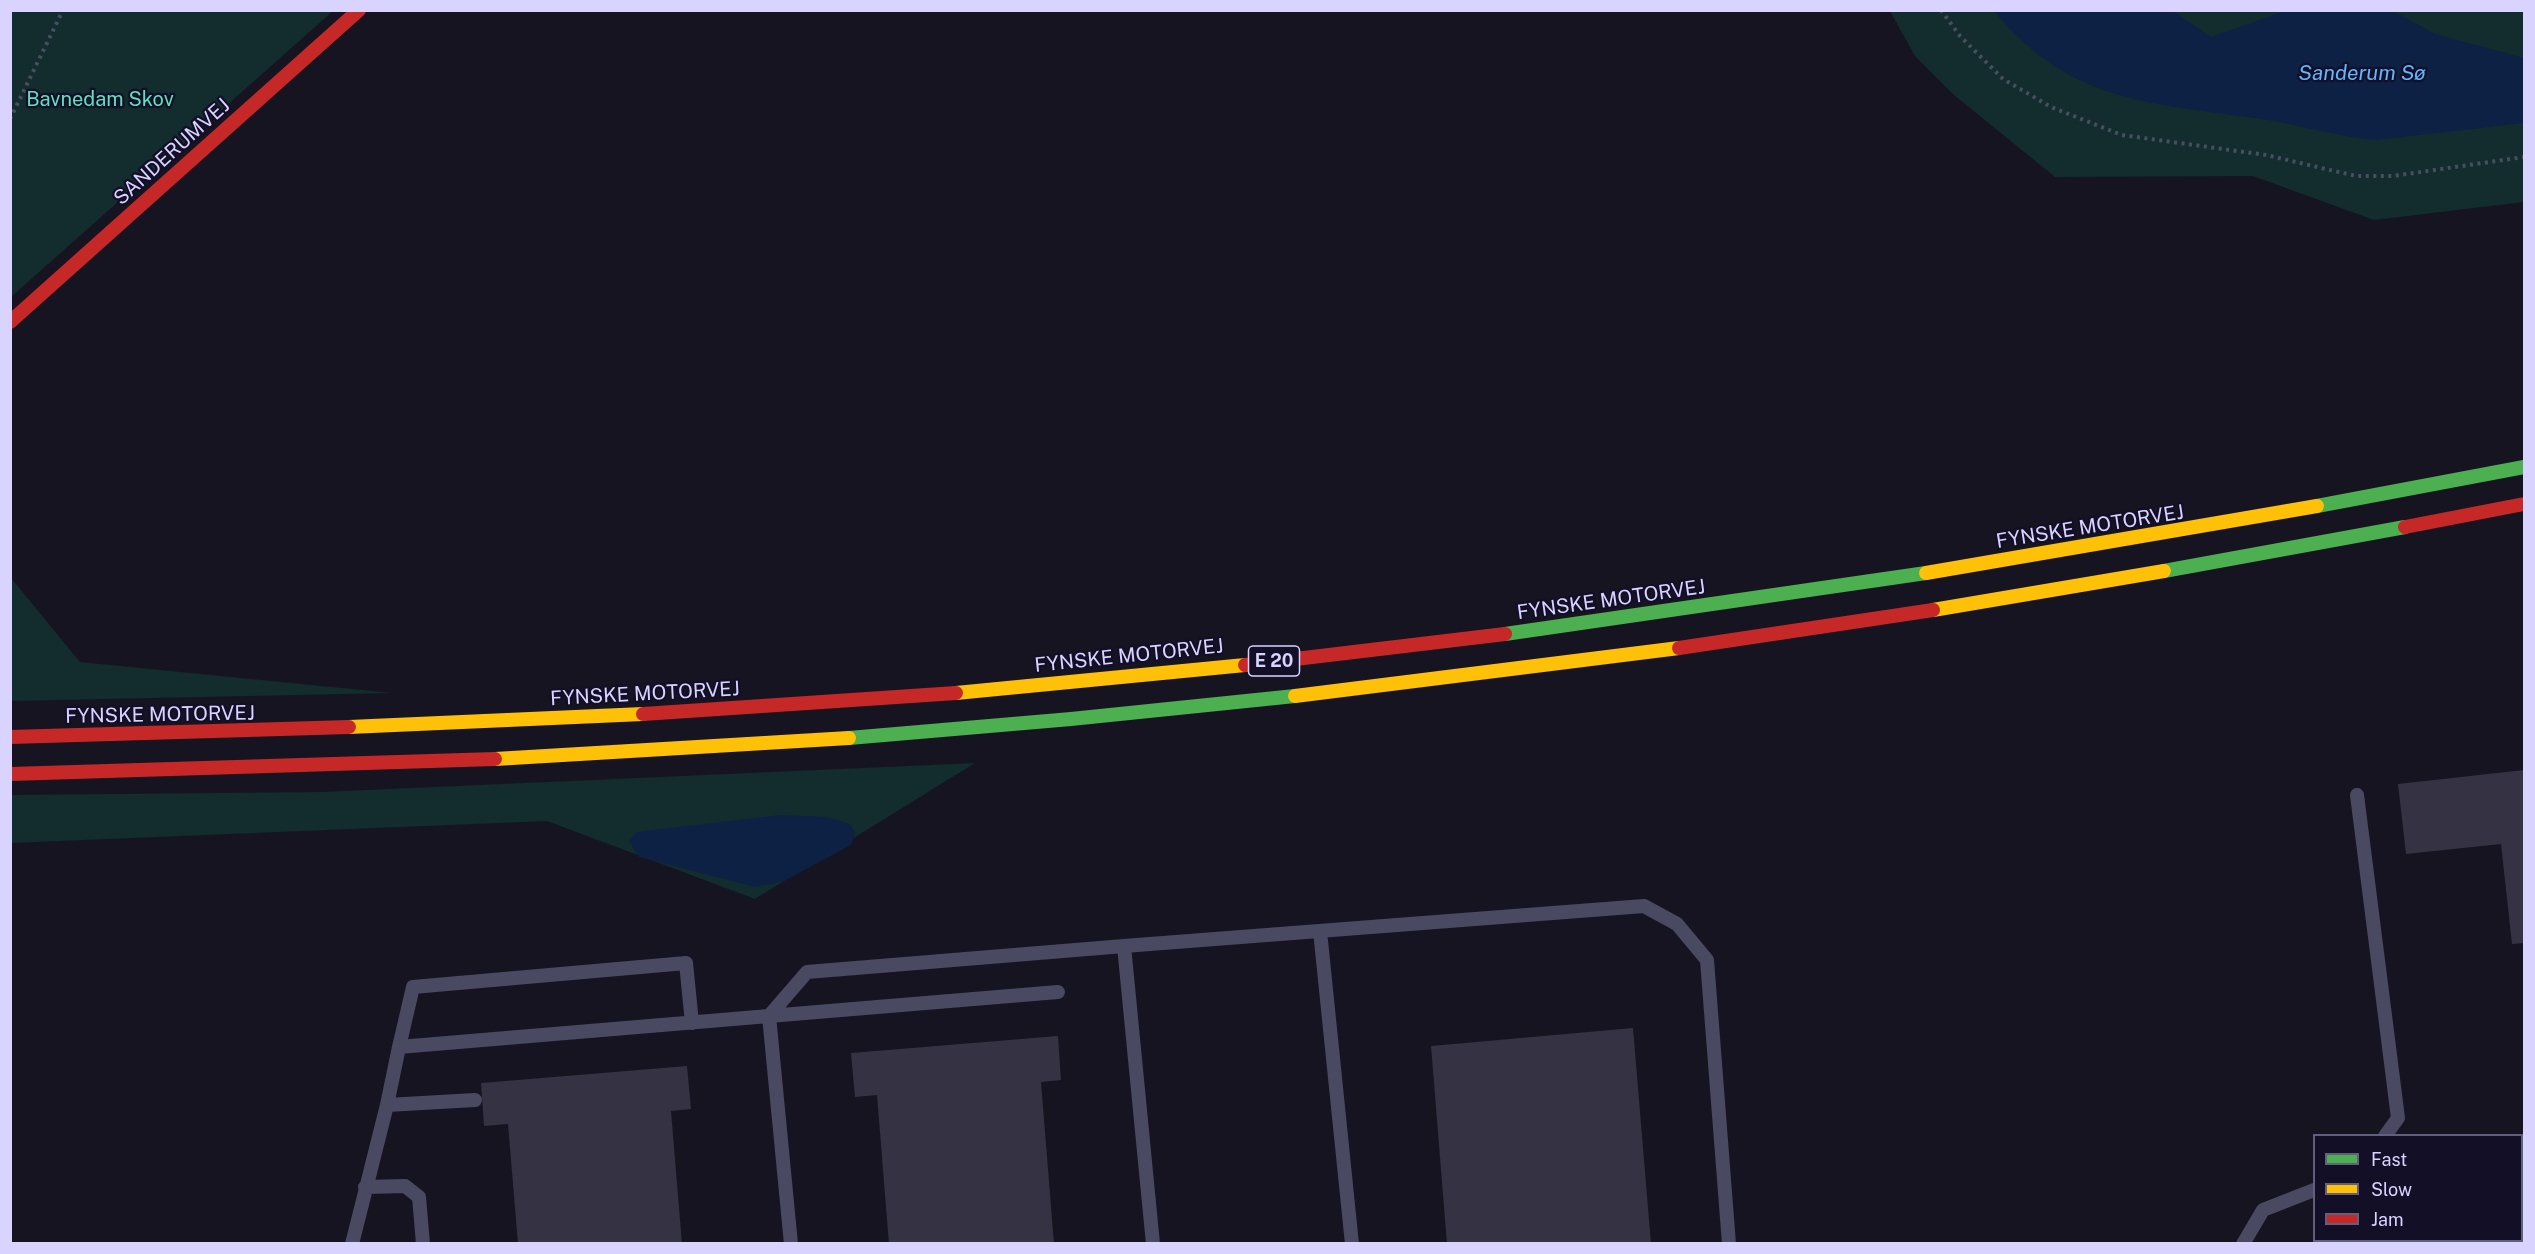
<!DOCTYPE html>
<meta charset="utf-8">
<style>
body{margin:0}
#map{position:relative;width:2535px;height:1254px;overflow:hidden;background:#161421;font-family:"Public Sans",sans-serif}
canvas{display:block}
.frame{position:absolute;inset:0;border:12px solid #d9d4ff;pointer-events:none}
.legend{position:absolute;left:2313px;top:1134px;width:210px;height:108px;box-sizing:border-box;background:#130f26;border:2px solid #625e7d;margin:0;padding:8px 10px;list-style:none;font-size:18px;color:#d9d4ff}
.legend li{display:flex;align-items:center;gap:12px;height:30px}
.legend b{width:30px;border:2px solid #625e7d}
</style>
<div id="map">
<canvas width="2535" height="1254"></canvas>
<div class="frame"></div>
<ul class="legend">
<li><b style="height:8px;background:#4caf50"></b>Fast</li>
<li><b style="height:8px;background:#ffc107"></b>Slow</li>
<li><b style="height:8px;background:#c62828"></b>Jam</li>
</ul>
</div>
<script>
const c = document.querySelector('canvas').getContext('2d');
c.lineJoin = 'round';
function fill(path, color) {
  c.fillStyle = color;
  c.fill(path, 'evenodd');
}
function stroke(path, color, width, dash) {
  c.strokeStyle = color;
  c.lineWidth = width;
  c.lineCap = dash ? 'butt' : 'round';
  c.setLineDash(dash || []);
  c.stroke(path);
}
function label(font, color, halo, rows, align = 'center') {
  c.font = font + ' "Public Sans",sans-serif';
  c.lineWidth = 4.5;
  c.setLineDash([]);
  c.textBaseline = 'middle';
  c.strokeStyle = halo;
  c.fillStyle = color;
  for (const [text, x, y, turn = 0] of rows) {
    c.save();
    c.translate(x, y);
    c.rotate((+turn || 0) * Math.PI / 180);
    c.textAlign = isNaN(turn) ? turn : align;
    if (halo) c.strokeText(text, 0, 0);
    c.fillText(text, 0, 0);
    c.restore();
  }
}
const green = new Path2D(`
 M11 10H333V11L11 297Z
 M1890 11H2524V202L2374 220 2253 176 2055 177 1954 95 1915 56Z
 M11 578 80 662 392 693 11 701Z
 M975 763 755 899 547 821 11 843 10 795 322 792Z`);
const water = new Path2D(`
 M1994 11H2173L2211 37 2285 11H2393L2435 34 2524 58V123L2376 140C2340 137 2304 126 2268 120 2157 103 2072 106 1994 11Z
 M781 815 827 817 850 824 855 833 851 845 782 882 755 887 639 857 629 841 637 832Z`);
const building = new Path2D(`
 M2524 770V943L2512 944 2501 844 2406 854 2398 784Z
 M1633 1028 1651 1244H1447L1431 1046Z
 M1058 1036 1061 1080 1041 1082 1054 1244H889L877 1095 855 1097 851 1053Z
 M687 1066 691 1109 671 1111 682 1244H518L508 1124 484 1126 481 1083Z`);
const path = new Path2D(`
 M1941 10 1960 36 2003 79 2051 107 2122 135 2266 155 2356 176H2393L2524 157
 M10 119 63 10
 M2522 1224 2524 1223
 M2466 1244 2473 1240`);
const lane = new Path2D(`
 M2357 795 2398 1118 2385 1136
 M1320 931 1352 1244
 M1124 946 1644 906 1677 924 1707 960 1729 1244
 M399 1047 413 987 686 963 692 1023
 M475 1100 387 1105 399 1047 769 1016 807 972 1124 946 1153 1244
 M365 1187 405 1186 419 1197 423 1244
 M352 1244 387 1105
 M791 1244 769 1016 1058 992
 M2243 1244 2263 1210 2314 1190`);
const fast = new Path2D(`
 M2317 506 2524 467
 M2164 571 2405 527
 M1505 634 1926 573
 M849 738 1071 719 1295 696`);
const slow = new Path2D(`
 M1926 573 2317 506
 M1933 610 2164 571
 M956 693 1245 665
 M1295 696 1679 648
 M349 727 643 714
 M495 759 849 738`);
const jam = new Path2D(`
 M10 322 359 10
 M2405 527 2524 504
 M1679 648 1933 610
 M1245 665 1505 634
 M643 714 956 693
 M10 737 349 727
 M10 774 495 759`);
const shields = [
 [1274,661,51]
];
const shieldNames = [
 ["E 20",1274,661]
];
const parkNames = [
 ["Bavnedam Skov",100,100]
];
const streetNames = [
 ["SANDERUMVEJ",172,152,-42],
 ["FYNSKE MOTORVEJ",2090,527,-9],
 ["FYNSKE MOTORVEJ",1611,600,-8],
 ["FYNSKE MOTORVEJ",1129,656,-6],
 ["FYNSKE MOTORVEJ",645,694,-3],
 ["FYNSKE MOTORVEJ",160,715,-1]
];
const waterNames = [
 ["Sanderum Sø",2362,74]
];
fill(green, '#132c2d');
fill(water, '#0d2144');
fill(building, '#343243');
stroke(path, '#44505f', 4, [3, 4.5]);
stroke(lane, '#4a4962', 14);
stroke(fast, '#4caf50', 14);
stroke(slow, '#ffc107', 14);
stroke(jam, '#c62828', 14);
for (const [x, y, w] of shields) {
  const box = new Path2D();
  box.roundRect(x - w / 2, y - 15, w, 30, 4.5);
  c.fillStyle = '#130f26';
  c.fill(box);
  stroke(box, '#d9d4ff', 1.5);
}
label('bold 18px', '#d9d4ff', null, shieldNames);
label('20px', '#5fe0c0', '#130f26', parkNames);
label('20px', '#d9d4ff', '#130f26', streetNames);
label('italic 21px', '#62b6ff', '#130f26', waterNames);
</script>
